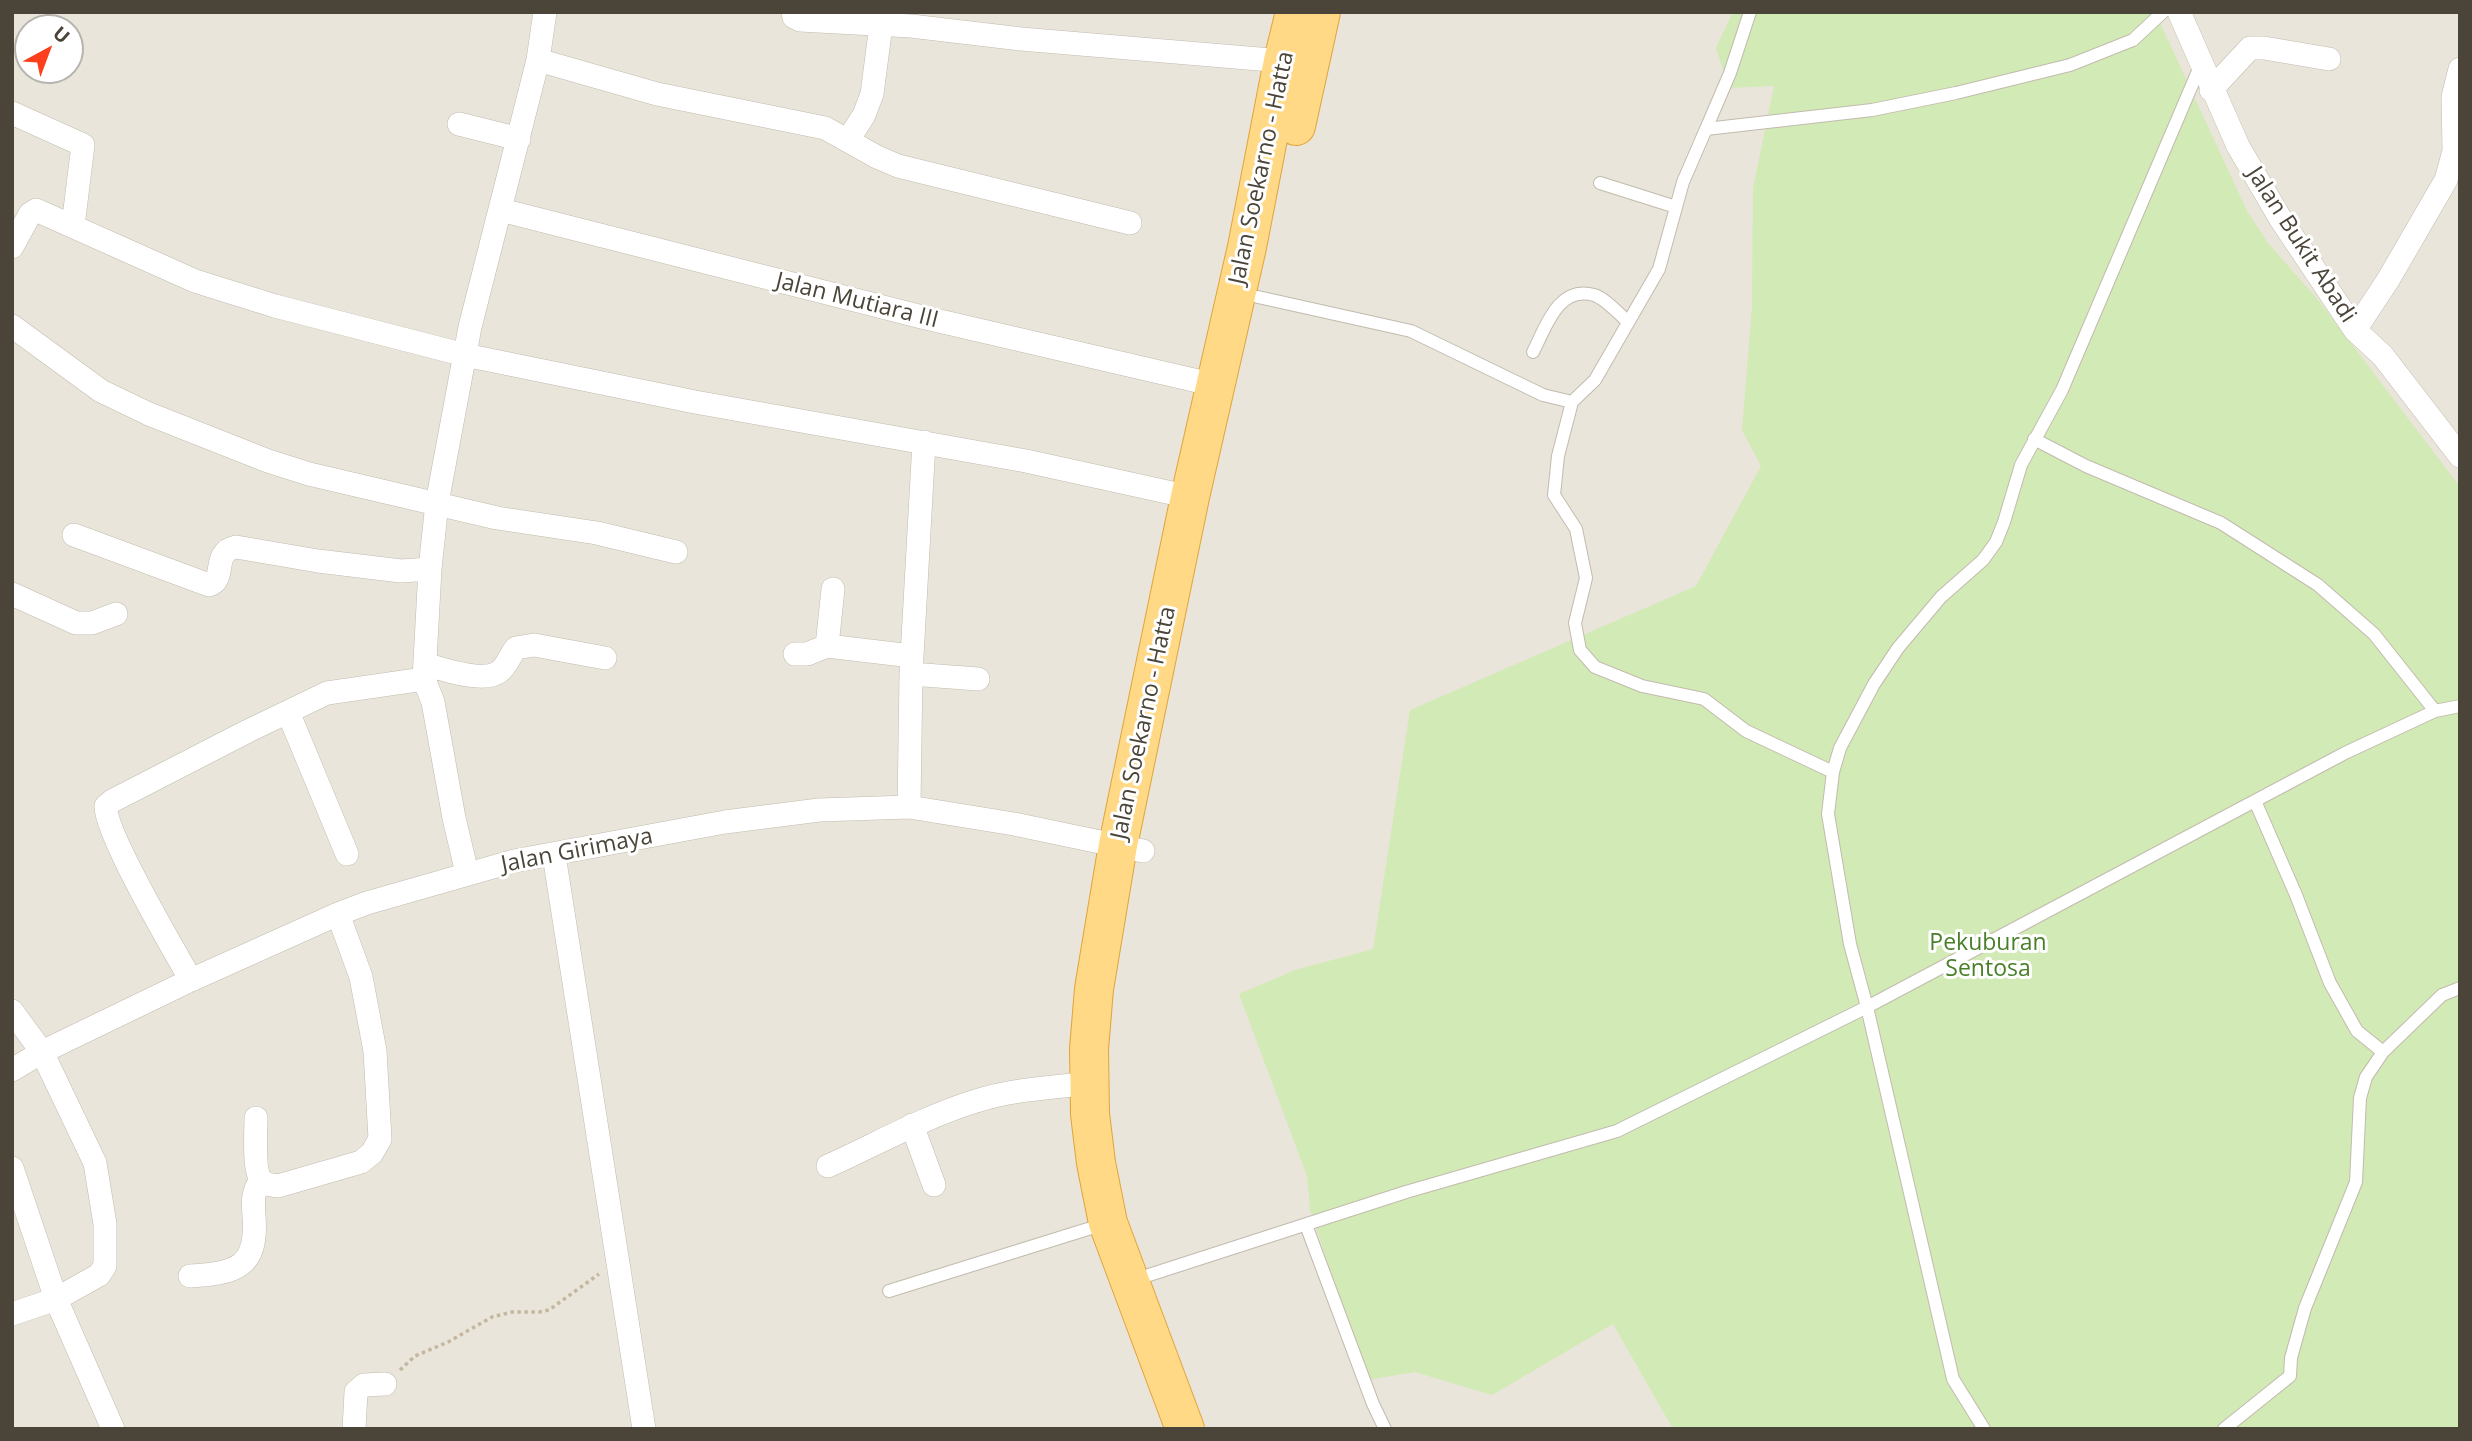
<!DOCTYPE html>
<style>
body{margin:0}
#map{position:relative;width:2472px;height:1441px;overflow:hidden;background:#f6f3ec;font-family:"Open Sans",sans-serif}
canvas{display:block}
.frame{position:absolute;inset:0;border:14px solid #4b4439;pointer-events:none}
.north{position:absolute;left:14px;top:14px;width:70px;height:70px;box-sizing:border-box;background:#fff;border:2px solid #b7b4b0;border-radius:50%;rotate:41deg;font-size:19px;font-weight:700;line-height:28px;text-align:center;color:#4b4439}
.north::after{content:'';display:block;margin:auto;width:24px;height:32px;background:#fc3f1d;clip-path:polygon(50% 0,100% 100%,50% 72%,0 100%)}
</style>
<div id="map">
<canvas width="2472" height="1441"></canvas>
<div class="frame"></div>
<div class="north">U</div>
</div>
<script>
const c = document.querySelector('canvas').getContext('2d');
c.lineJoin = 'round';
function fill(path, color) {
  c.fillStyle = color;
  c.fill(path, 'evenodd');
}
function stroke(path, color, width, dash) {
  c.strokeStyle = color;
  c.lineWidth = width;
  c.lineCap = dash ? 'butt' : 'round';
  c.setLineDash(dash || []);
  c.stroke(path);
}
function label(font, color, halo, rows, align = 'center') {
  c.font = font + ' "Open Sans",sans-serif';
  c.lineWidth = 6;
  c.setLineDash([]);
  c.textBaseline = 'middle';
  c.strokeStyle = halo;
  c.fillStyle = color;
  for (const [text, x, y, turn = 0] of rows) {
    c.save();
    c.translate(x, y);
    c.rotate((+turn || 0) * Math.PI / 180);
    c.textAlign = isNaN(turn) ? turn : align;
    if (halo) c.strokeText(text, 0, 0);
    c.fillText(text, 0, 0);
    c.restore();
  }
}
const residential = new Path2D(`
 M12 12H2460V1429H12ZM28 28H70V70H28Z`);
const green = new Path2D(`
 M1733 12H2155L2247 211 2268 243 2319 301 2460 487V1429H1673L1613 1324 1492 1395 1415 1372 1367 1380 1310 1210 1307 1176 1239 994 1295 970 1373 949 1410 710 1696 586 1761 466 1742 430 1752 306 1753 188 1774 86 1729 88 1716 48Z`);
const path = new Path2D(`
 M400 1370 415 1356 448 1342 492 1317 512 1312H539L549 1310 599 1274`);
const service = new Path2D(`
 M1750 12 1730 73 1706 129 1872 110 1956 93 2070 65 2133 40 2163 12
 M1600 183 1676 207
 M1258 297 1411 331 1543 395 1572 402 1595 380 1659 269 1683 182 1706 129
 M1533 352C1546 327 1558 285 1594 295 1606 299 1618 313 1628 322
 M1572 402 1558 456 1554 495 1576 529 1586 578 1575 623 1580 650 1595 667 1642 686 1704 699 1746 731 1833 772
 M2034 439 2086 466 2221 523 2318 585 2374 634 2435 711
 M2255 801 2296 895 2330 983 2357 1031 2383 1052
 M1306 1225 1373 1404 1385 1429
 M1149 1275 1406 1192 1617 1131 1867 1007 2345 753 2435 711 2460 706
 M889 1291 1104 1224
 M1984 1429 1953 1379 1867 1007 1850 944 1828 814 1833 772 1840 748 1874 684 1898 648 1941 597 1983 560 1996 542 2004 522 2021 465 2062 390 2201 64
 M2224 1429 2290 1376 2291 1358 2305 1308 2356 1182 2360 1098 2366 1077 2383 1052 2442 995 2460 988`);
const minor = new Path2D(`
 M793 12 794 17 800 20 911 26 1021 39 1283 61
 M2179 12 2238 146 2280 218 2355 330 2383 356 2460 456
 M538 60 657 94 825 128 877 157 898 166 1130 223
 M2211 90 2250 48H2264L2329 59
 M12 113 83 145 73 226
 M459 124 519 139
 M848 140 864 115 872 94 881 25
 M501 210 922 317 1215 385
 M12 247 30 214 36 210 195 281 275 306 465 355 695 402 1026 461 1190 497
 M12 326 101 391 149 414 268 461 309 474 497 518 597 533 676 552
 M2355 330 2388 280 2446 180 2454 151 2453 97 2460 69
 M74 535 209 585C227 580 211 552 236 547L318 561 401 571 430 569
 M12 594 76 623H92L116 614
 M827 646 833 589
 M795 654H807L827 646 912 656
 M425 664C442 669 485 684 500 671 507 666 510 655 516 648L534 645 605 658
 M911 674 978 679
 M288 712 347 854
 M909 807 911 674 924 442
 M554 855 644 1429
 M467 873 454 818 433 702 424 679 430 569 437 503 470 327 538 60 545 12
 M191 980C175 952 104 831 106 806L112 801 248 731 327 693 424 679
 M12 1011 42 1052 95 1163 105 1224V1266L99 1275 56 1299 12 1314
 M12 1070 42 1052 191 980 338 914 367 903 514 861 725 822 819 810 909 807 1014 824 1143 851
 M256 1118C256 1131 253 1172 262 1181 266 1185 272 1185 278 1186L361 1162 372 1153 380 1139 375 1051 361 977 338 914
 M912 1125 934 1185
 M828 1166C877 1144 924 1117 976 1101 1012 1089 1052 1088 1089 1083
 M12 1168 56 1299 113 1429
 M190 1276C236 1273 258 1268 254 1216 253 1201 252 1193 261 1180
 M354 1429 356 1392 364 1385 385 1384`);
const trunk = new Path2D(`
 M1296 126 1321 12
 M1185 1429 1108 1223 1096 1163 1090 1114 1089 1049 1094 989 1118 845 1190 497 1247 247 1283 61 1295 12`);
const streetNames = [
 ["Jalan Soekarno - Hatta",1262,168,-78],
 ["Jalan Bukit Abadi",2301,245,57],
 ["Jalan Mutiara III",857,301,14],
 ["Jalan Soekarno - Hatta",1144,723,-78],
 ["Jalan Girimaya",577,851,-11]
];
const parkNames = [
 ["Pekuburan",1988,943],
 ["Sentosa",1988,969]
];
fill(residential, '#eae5da');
fill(green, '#d2eab5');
stroke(service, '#c2bbae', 14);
stroke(minor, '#c2bbae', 24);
stroke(trunk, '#e0a43c', 40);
stroke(path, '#c4b79f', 3.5, [3.5, 3.5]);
stroke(service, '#fff', 12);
stroke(minor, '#fff', 23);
stroke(trunk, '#ffd985', 38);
label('23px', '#4b4439', '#fff', streetNames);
label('23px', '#4a7f2a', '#fff', parkNames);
</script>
